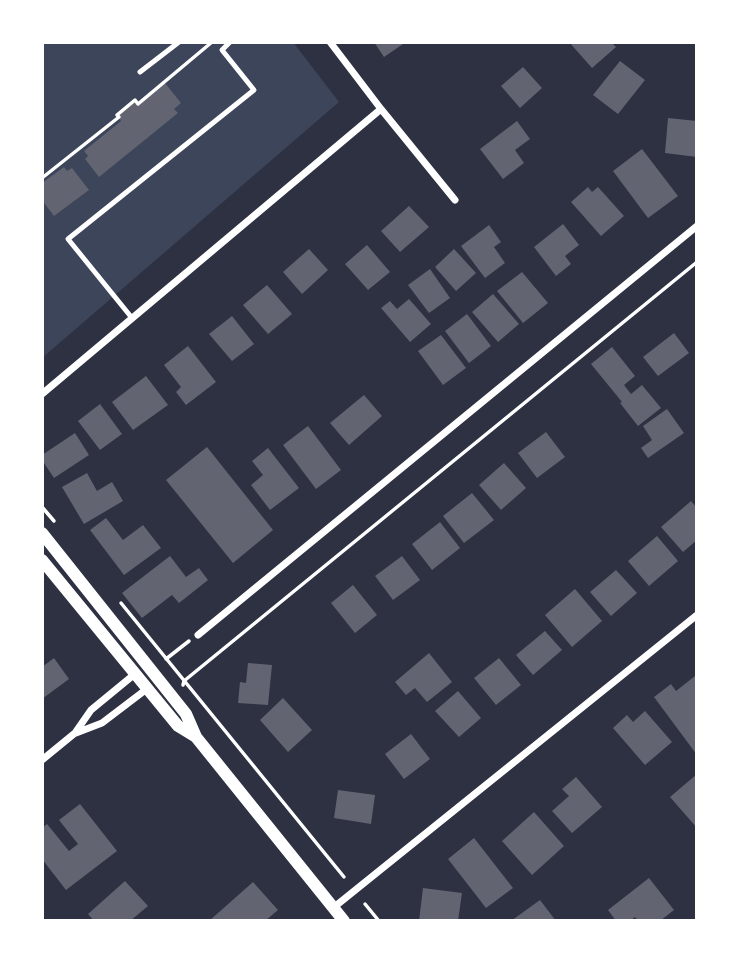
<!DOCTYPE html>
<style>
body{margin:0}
#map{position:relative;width:739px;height:963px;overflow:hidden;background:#2d3142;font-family:"IBM Plex Serif",serif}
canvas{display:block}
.frame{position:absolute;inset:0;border:44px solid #fff;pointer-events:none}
</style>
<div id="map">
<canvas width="739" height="963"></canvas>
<div class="frame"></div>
</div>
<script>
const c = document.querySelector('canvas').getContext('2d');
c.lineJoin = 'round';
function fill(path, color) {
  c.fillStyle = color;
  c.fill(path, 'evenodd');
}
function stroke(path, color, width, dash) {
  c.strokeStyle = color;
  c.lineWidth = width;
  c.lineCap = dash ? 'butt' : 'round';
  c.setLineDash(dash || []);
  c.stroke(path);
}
const green = new Path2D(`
 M42 42H293L339 102 42 358Z`);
const building = new Path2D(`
 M374 42H406L384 57Z
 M569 42H611L616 47 592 68Z
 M620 61 645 80 618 114 593 95Z
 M523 67 542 88 520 108 501 86Z
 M165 83 181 103 174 109 178 113 99 177 85 159 88 156 84 151 121 121 117 115 135 100 138 104Z
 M668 118 697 121V157L665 153Z
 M517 121 530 139 515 150 524 163 503 179 480 149Z
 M642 149 678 196 648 218 613 171Z
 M64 167 67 171 72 168 89 190 54 216 42 200V193L44 192 42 189V183Z
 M588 187 592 192 598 187 624 216 601 236 571 202Z
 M409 206 429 227 400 252 381 231Z
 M563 224 579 245 565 256 571 264 556 276 534 247Z
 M489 225 501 242 494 247 505 263 485 278 461 246Z
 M367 245 390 272 368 290 345 264Z
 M309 249 328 270 302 294 283 272Z
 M454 249 476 273 456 291 435 267Z
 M430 269 450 298 429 313 408 285Z
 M522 272 548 303 523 323 497 291Z
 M267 285 292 314 268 334 243 305Z
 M493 294 519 324 498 342 472 312Z
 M409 299 431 324 410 342 381 308 390 301 397 309Z
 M467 314 491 346 469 363 445 331Z
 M232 316 254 344 232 361 209 334Z
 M674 333 689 353 658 376 643 357Z
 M441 335 466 368 443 385 418 351Z
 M188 346 216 382 186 405 176 392 181 387 164 365Z
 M612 347 635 376 624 385 631 394 642 385 661 408 638 426 620 403 622 402 591 364Z
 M146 376 168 405 133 430 112 402Z
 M364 395 382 416 349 445 330 423Z
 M100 404 122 434 100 450 78 421Z
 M667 409 684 433 648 458 641 448 652 440 643 426Z
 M308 426 341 470 316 489 283 445Z
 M546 432 565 457 537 478 518 453Z
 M75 433 89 455 54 478 42 460V455Z
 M207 447 273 530 233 563 166 480Z
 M268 448 299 488 270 510 251 485 263 475 252 461Z
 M504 463 526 488 501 510 479 485Z
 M87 473 97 491 112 482 123 501 84 524 62 487Z
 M472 493 494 520 464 543 443 516Z
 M691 501 697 508V540L683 552 661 527Z
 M106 518 123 540 143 525 161 548 124 575 90 530Z
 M440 522 460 548 432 570 412 544Z
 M657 536 678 561 649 586 628 561Z
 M170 556 186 577 199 568 208 580 179 603 172 595 142 618 122 593Z
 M402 556 420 580 393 600 375 576Z
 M616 570 637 593 611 616 590 592Z
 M353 585 377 615 355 633 331 603Z
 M575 589 602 621 572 647 545 615Z
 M545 631 562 650 533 675 516 655Z
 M429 653 452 682 427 702 415 688 406 695 395 682Z
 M54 658 69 679 42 699V667Z
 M499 658 521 685 496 705 474 678Z
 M248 663 272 665 268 705 238 703 240 682 246 683Z
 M695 676 697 679V755L654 697 671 684 676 691Z
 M458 691 481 718 459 737 435 711Z
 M283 698 312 730 288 752 260 720Z
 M645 711 672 742 645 765 613 728 627 715 633 722Z
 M411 734 430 759 404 779 385 754Z
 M697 774V828L670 797Z
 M576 777 602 807 572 833 552 811 569 796 562 789Z
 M338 790 375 795 371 824 334 818Z
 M80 804 117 851 66 890 42 859V828L47 824 69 851 78 844 59 820Z
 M534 812 564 846 532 875 502 841Z
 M474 838 513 888 486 908 448 859Z
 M649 878 674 910 660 921H638L635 917 630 921H616L608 910Z
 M125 881 148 906 130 921H94L88 914Z
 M253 882 278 910 265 921H209Z
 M423 888 462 893 458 921H419Z
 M540 900 556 921H511Z`);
const path = new Path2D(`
 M42 178 119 117 117 115 135 100 138 104 212 42
 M42 507 54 521
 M121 603 344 877
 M166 659 189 641
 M183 685 184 681 697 262
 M365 904 379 921`);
const service = new Path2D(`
 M140 72 179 42
 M132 318 68 239 254 90 222 50 230 42`);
const minor = new Path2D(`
 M381 109 455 200
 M42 394 381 109 330 42
 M198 635 697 226
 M76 733 102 723 148 688
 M42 760 75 733 91 710 136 673
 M333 908 697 615`);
const tertiary = new Path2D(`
 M42 533 186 714 196 737 344 921
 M42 560 178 726 196 737`);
fill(green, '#3c4559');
fill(building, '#626471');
stroke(path, '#fff', 3.5);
stroke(service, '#fff', 5);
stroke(minor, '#fff', 7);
stroke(tertiary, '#fff', 12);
</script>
